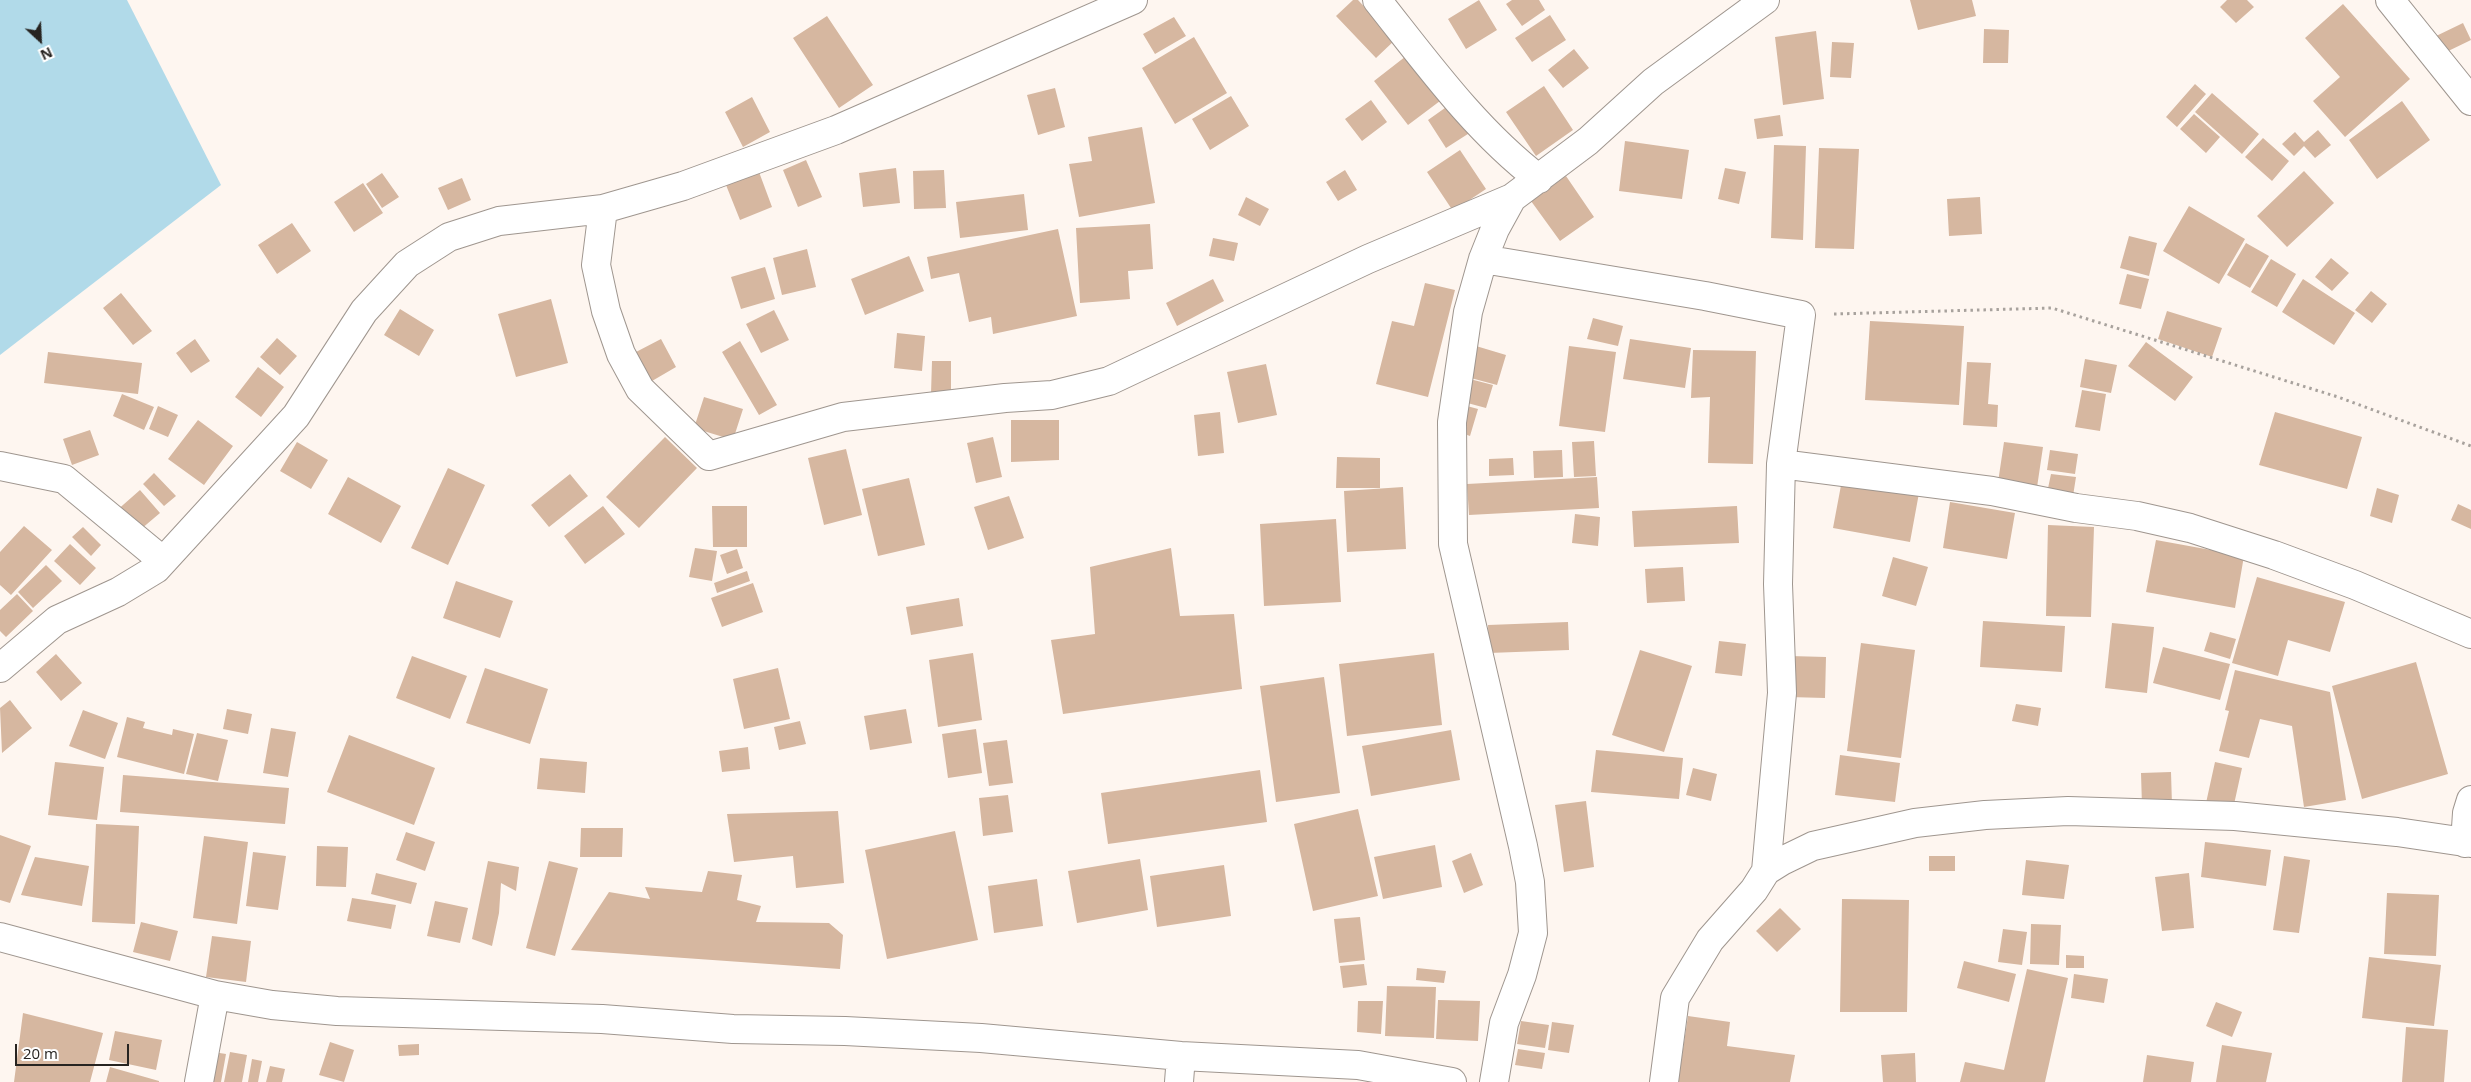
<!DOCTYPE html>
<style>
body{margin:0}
#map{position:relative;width:2471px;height:1082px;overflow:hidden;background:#fef6f0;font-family:"Open Sans",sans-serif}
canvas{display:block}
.north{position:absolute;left:15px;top:15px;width:50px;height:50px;-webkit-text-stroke:4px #fff;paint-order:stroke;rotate:155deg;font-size:14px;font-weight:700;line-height:20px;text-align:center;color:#272421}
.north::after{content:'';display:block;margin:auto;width:18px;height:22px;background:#272421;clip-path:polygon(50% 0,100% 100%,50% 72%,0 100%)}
.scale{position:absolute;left:15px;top:1044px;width:114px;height:22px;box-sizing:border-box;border:2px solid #272421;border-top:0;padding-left:6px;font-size:15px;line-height:18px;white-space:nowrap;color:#272421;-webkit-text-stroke:4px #fff;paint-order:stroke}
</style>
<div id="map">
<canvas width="2471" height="1082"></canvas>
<div class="north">N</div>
<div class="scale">20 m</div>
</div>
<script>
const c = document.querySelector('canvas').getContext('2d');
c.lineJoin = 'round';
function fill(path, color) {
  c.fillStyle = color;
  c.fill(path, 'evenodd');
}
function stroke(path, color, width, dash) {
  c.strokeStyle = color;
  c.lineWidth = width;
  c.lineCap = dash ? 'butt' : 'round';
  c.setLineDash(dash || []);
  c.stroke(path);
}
const water = new Path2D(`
 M0 0H127L221 185 0 355Z`);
const building = new Path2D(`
 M1353 0H1358L1395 40 1376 58 1336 16Z
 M1479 0 1497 30 1466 49 1448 19Z
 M1512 0H1539L1545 10 1522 26 1506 4Z
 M1910 0H1972L1976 16 1918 30Z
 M2227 0H2247L2254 7 2236 23 2220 7Z
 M2343 4 2410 79 2345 137 2313 101 2340 77 2305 38Z
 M1550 15 1566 40 1532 62 1515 38Z
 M827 16 873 85 839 108 793 38Z
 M1174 17 1186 36 1155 54 1143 34Z
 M2463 23 2471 40 2440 55 2432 38Z
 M1984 29 2009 30 2008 63H1983Z
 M1816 31 1824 99 1783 105 1775 37Z
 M1194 37 1227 93 1175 124 1142 68Z
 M1832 42 1854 43 1851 78 1830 77Z
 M1574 49 1589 68 1563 88 1548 70Z
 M1410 53 1444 98 1408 125 1374 81Z
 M2195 84 2206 94 2177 127 2166 117Z
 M1544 86 1573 130 1536 156 1506 112Z
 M1055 88 1065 127 1038 135 1027 95Z
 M2212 93 2259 134 2242 154 2195 112Z
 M1231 96 1249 126 1210 150 1192 119Z
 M752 97 770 132 743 147 725 112Z
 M1371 100 1387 122 1362 141 1345 119Z
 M2402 101 2430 140 2377 179 2349 140Z
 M1452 103 1471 132 1446 148 1428 120Z
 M2194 114 2220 137 2206 153 2180 129Z
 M1780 115 1783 136 1757 139 1754 119Z
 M1142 127 1155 203 1079 217 1069 164 1092 161 1088 137Z
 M2318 130 2331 145 2315 158 2304 146 2294 156 2282 144 2295 132 2304 142Z
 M2263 138 2289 161 2272 181 2245 157Z
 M1625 141 1689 150 1682 199 1619 191Z
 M1774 145 1806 146 1803 240 1771 238Z
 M1819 148 1859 149 1854 249 1815 248Z
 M1460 150 1486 189 1453 211 1427 172Z
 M806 160 822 197 798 207 783 170Z
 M896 168 900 203 863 207 859 173Z
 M1725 168 1746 172 1739 204 1718 199Z
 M944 170 946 208 914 209 913 171Z
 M1345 170 1357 190 1338 201 1326 182Z
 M2304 171 2334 203 2287 247 2257 216Z
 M759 172 772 207 740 220 726 185Z
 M382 173 399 197 382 208 366 184Z
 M1566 176 1594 217 1560 241 1531 201Z
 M462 178 471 200 448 210 438 188Z
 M363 183 383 213 354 232 334 202Z
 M1024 194 1028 230 960 238 956 202Z
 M1246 197 1269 209 1260 226 1238 215Z
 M1980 197 1982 234 1949 236 1947 199Z
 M2189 206 2245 239 2219 284 2163 251Z
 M292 223 311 251 277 274 258 245Z
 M1150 224 1153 269 1128 271 1130 299 1080 303 1076 228Z
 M1058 229 1077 316 993 334 991 317 969 322 959 273 931 279 927 257Z
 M2129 236 2157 243 2149 276 2120 268Z
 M1213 238 1238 243 1234 261 1209 256Z
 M2246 243 2269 256 2250 288 2227 275Z
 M807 249 816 287 782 295 773 258Z
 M909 256 924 291 865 315 851 279Z
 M2331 258 2349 273 2332 291 2315 277Z
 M2271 259 2296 274 2277 307 2251 292Z
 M765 267 775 299 741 309 731 277Z
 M2127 274 2149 279 2141 309 2119 304Z
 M1213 279 1224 301 1177 326 1166 303Z
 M2303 279 2355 313 2334 345 2282 312Z
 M1425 283 1455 290 1428 397 1376 384 1392 321 1414 326Z
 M2371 291 2387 304 2372 323 2355 310Z
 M121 293 152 331 133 345 103 308Z
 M551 299 568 363 516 377 498 314Z
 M400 309 434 330 419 356 384 335Z
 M774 310 789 340 761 353 746 324Z
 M2167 311 2222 328 2212 357 2158 339Z
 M1593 318 1623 326 1618 346 1587 339Z
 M1870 321 1964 326 1959 405 1865 400Z
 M897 333 925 336 922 371 894 368Z
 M277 338 297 356 280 375 260 357Z
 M195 339 210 361 191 373 176 353Z
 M661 339 676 367 652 381 636 352Z
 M1630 339 1691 348 1685 388 1623 379Z
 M740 341 777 405 759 415 722 352Z
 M2146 342 2193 377 2175 401 2128 366Z
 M1476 346 1506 355 1497 385 1467 377Z
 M1569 346 1616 352 1605 432 1559 426Z
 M1693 350 1756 351 1753 464 1708 463 1710 397 1691 398Z
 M48 352 142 363 138 394 44 383Z
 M2085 359 2117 365 2111 393 2080 387Z
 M932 361H951V394H931Z
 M1967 362 1991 363 1988 404 1998 405 1997 427 1963 425Z
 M1266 364 1277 415 1238 423 1227 372Z
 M258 367 284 387 261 417 235 397Z
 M1466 378 1493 385 1486 408 1460 401Z
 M2082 390 2106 394 2100 431 2075 427Z
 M122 394 154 407 144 430 113 416Z
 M704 397 743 409 733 440 694 428Z
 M158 406 178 415 168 437 149 429Z
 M1467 406 1478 409 1470 436 1459 432Z
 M1220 412 1224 453 1198 456 1194 415Z
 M2275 412 2362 437 2347 489 2259 465Z
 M198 420 233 446 204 485 168 459Z
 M1011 420H1059V460L1011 462Z
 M90 430 99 455 72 465 63 439Z
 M665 437 697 468 639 528 606 497Z
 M993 437 1002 477 976 483 967 443Z
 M1594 441 1596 476 1574 477 1572 442Z
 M297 442 328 460 311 489 280 471Z
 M2004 442 2043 447 2036 494 1997 489Z
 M846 449 862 515 824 525 808 458Z
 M1562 450 1563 477 1534 478 1533 451Z
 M2050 450 2078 454 2075 474 2047 470Z
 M1337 457 1380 458V488H1336Z
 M1513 458 1514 475 1489 476V459Z
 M448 468 485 485 448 565 411 548Z
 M154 473 176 496 164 506 143 484Z
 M570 474 588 496 549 527 531 505Z
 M2051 474 2076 477 2073 496 2047 493Z
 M348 477 401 506 381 543 328 514Z
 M1597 477 1599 508 1469 515 1467 484Z
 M909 478 925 545 878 556 862 489Z
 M1842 480 1919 493 1910 542 1833 528Z
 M1403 487 1406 549 1347 552 1344 491Z
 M2377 488 2399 495 2392 523 2370 516Z
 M140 490 160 513 134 535 115 512Z
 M1009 496 1024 538 988 550 974 507Z
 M1950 502 2015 513 2007 559 1943 548Z
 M2458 504 2471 510V529L2451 520Z
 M603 506 625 534 585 564 564 536Z
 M712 506H747V547H713Z
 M1737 506 1739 543 1634 547 1632 511Z
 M1575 514 1600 517 1598 546 1572 543Z
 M1336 519 1341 602 1264 606 1260 524Z
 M2048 525 2094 527 2091 617 2046 616Z
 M24 526 52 550 11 595 0 585V552Z
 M83 527 101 545 91 556 72 537Z
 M2156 540 2244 556 2235 608 2146 592Z
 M70 544 96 568 80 585 54 561Z
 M695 548 717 551 712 581 689 577Z
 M1171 548 1180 616 1234 614 1242 689 1063 714 1051 640 1095 634 1090 567Z
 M737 549 743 568 727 574 720 555Z
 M1893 557 1928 567 1916 606 1882 596Z
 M46 565 62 581 33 608 18 592Z
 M1683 567 1685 601 1647 603 1645 569Z
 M747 571 750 581 717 593 714 583Z
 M2257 577 2345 602 2330 652 2288 640 2278 676 2232 663Z
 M456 581 513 601 500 638 443 618Z
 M753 583 763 612 722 627 711 598Z
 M17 594 33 611 6 637 0 631V610Z
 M959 598 963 626 911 635 906 607Z
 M1983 621 2065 626 2062 672 1980 667Z
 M1568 622 1569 650 1489 653 1488 625Z
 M2112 623 2154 627 2147 693 2105 688Z
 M2210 632 2236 639 2230 659 2204 651Z
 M1719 641 1746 644 1742 676 1715 673Z
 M1861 643 1915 650 1901 758 1847 751Z
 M2163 647 2230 664 2220 700 2153 683Z
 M1640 650 1692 666 1664 752 1612 735Z
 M973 653 982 720 938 727 929 660Z
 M1434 653 1442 725 1347 736 1339 664Z
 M56 654 82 683 61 701 36 672Z
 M412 656 467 676 450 719 396 698Z
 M1790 656 1826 657 1825 698 1789 697Z
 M2416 662 2448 774 2362 799 2332 686Z
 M485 668 548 689 530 744 466 723Z
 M778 668 790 719 744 729 733 679Z
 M2235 670 2330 692 2346 800 2304 807 2292 726 2260 719 2249 758 2219 751 2229 711 2225 710Z
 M1324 677 1340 793 1276 802 1260 686Z
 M10 700 32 728 2 753 0 708Z
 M2016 704 2041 708 2038 726 2012 721Z
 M227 709 252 714 248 734 223 729Z
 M906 709 912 743 870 750 864 716Z
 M83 710 118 723 105 759 69 746Z
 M127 717 145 722 143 728 172 735 173 729 194 734 184 774 117 757Z
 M800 721 806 744 779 750 774 727Z
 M271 728 296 732 288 777 263 773Z
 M976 729 982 773 948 778 942 734Z
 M1451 730 1460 780 1371 796 1362 746Z
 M197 733 228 740 218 781 186 774Z
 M349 735 435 768 414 825 327 792Z
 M1007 740 1013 783 989 786 983 743Z
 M748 747 750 769 722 772 719 751Z
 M1596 750 1683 758 1679 799 1591 792Z
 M1840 755 1900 763 1895 802 1835 795Z
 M540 758 587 762 585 793 537 789Z
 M55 762 104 767 97 820 48 815Z
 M2215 762 2242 768 2233 809 2206 803Z
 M1693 768 1717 774 1711 801 1686 795Z
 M1260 770 1267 822 1108 844 1101 793Z
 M2171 772 2172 805 2142 806 2141 773Z
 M123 775 289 788 285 824 120 812Z
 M1008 795 1013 832 983 836 979 798Z
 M1586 801 1594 867 1564 872 1555 805Z
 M1358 809 1378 896 1313 911 1294 824Z
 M838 811 844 883 796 888 793 856 734 862 727 814Z
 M96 824 139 826 135 924 92 922Z
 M581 828H623L622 857H580Z
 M955 831 978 940 887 959 865 850Z
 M406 832 435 842 425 871 396 860Z
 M0 835 31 846 10 903 0 900Z
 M204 836 248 842 237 924 193 918Z
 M2205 842 2271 850 2266 886 2201 877Z
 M1435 845 1442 887 1383 899 1374 857Z
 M317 846 348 847 346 887 316 886Z
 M253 852 286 856 278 910 246 906Z
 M1471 853 1483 885 1464 893 1452 861Z
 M1929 856H1955V871H1929Z
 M2284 856 2310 860 2299 933 2273 930Z
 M35 857 89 866 82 906 21 895Z
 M1140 859 1148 910 1077 923 1068 871Z
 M2026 860 2069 865 2064 899 2022 895Z
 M488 861 519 867 516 891 501 883 499 913 492 946 472 939Z
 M549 861 578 868 555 956 526 948Z
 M1224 865 1231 916 1157 927 1150 876Z
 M708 871 742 875 737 900 761 906 756 922 829 923 843 935 840 969 571 950 609 892 650 899 645 887 702 892Z
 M376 873 417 883 411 904 371 894Z
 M2189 873 2194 928 2162 931 2155 877Z
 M1037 879 1043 926 994 933 988 886Z
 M2387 893 2439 895 2436 956 2384 954Z
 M352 898 396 905 391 929 347 921Z
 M1842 899 1909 900 1907 1012H1840Z
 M435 901 468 908 460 943 427 936Z
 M1780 908 1801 929 1777 952 1756 931Z
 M1360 917 1365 960 1339 963 1334 919Z
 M141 922 178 931 170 961 133 952Z
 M2031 924 2061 925 2059 965 2030 964Z
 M2003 929 2027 932 2022 965 1998 962Z
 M212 936 251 941 246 982 206 977Z
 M2066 955 2084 956V968H2066Z
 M2369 957 2441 965 2434 1026 2362 1018Z
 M1964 961 2016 974 2009 1002 1957 988Z
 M1364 964 1367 985 1343 988 1340 966Z
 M1417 968 1446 971 1444 983 1416 980Z
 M2027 969 2068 978 2045 1082H1960L1965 1062 2004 1070Z
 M2074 974 2108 979 2104 1003 2071 998Z
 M1387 986 1436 987 1434 1038 1385 1036Z
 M1438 1000 1480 1001 1478 1041 1436 1039Z
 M1358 1001H1383L1381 1034 1357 1032Z
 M2216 1002 2242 1012 2232 1037 2206 1026Z
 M23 1013 103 1033 90 1082H14Z
 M1688 1016 1730 1022 1727 1046 1795 1055 1790 1082H1678Z
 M1521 1021 1549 1025 1545 1048 1517 1044Z
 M1552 1022 1574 1025 1569 1053 1548 1050Z
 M2406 1027 2448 1030 2444 1082H2402Z
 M115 1031 162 1040 156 1070 109 1060Z
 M330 1042 354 1050 344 1082 319 1075Z
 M419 1044V1055L399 1056 398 1045Z
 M2222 1045 2272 1053 2266 1082H2216Z
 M1518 1049 1545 1053 1542 1069 1515 1065Z
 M207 1051 226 1054 221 1082H201Z
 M230 1052 247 1055 242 1082H224Z
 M1915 1053 1916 1082H1883L1881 1055Z
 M2147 1055 2194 1062 2191 1082H2143Z
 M252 1059 262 1061 258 1082H248Z
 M270 1066 285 1069 282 1082H266Z
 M110 1067 159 1081V1082H106Z`);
const path = new Path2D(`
 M1834 314 2052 308 2338 397 2471 446`);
const minor = new Path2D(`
 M1377 0C1427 63 1475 130 1539 179
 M2390 0 2471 101
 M603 209 596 265 606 311 621 354 640 389 709 456 843 417 1005 398 1052 395 1109 381 1368 259 1512 198 1588 141 1653 82 1765 0
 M1483 259 1705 296 1801 315 1781 464 1778 584 1782 693 1766 871
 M1781 464 1992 491 2076 508 2137 516 2190 528 2274 555 2355 585 2471 634
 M0 466 64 479 162 560
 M0 668 57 620 118 592 156 569 296 416 364 311 407 264 449 237 499 221 603 209 683 186 836 130 1133 0
 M2465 843 2467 813 2471 800
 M0 937 215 995 272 1005 337 1011 602 1019 733 1029 845 1031 981 1038 1181 1056 1358 1065 1452 1082
 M199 1082 215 995
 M1179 1082 1181 1056
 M1494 1082 1504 1023 1522 975 1533 933 1530 882 1523 846 1453 544 1452 422 1468 312 1483 259 1495 229 1512 198
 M1664 1082 1675 998 1710 940 1754 890 1766 871 1782 861 1813 846 1915 823 1985 815 2068 811 2235 816 2397 832 2471 843`);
fill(water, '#b1dae9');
fill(building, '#d6b7a0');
stroke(minor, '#9f968f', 30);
stroke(path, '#a8a29d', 3, [2.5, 4]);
stroke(minor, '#fff', 28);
</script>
